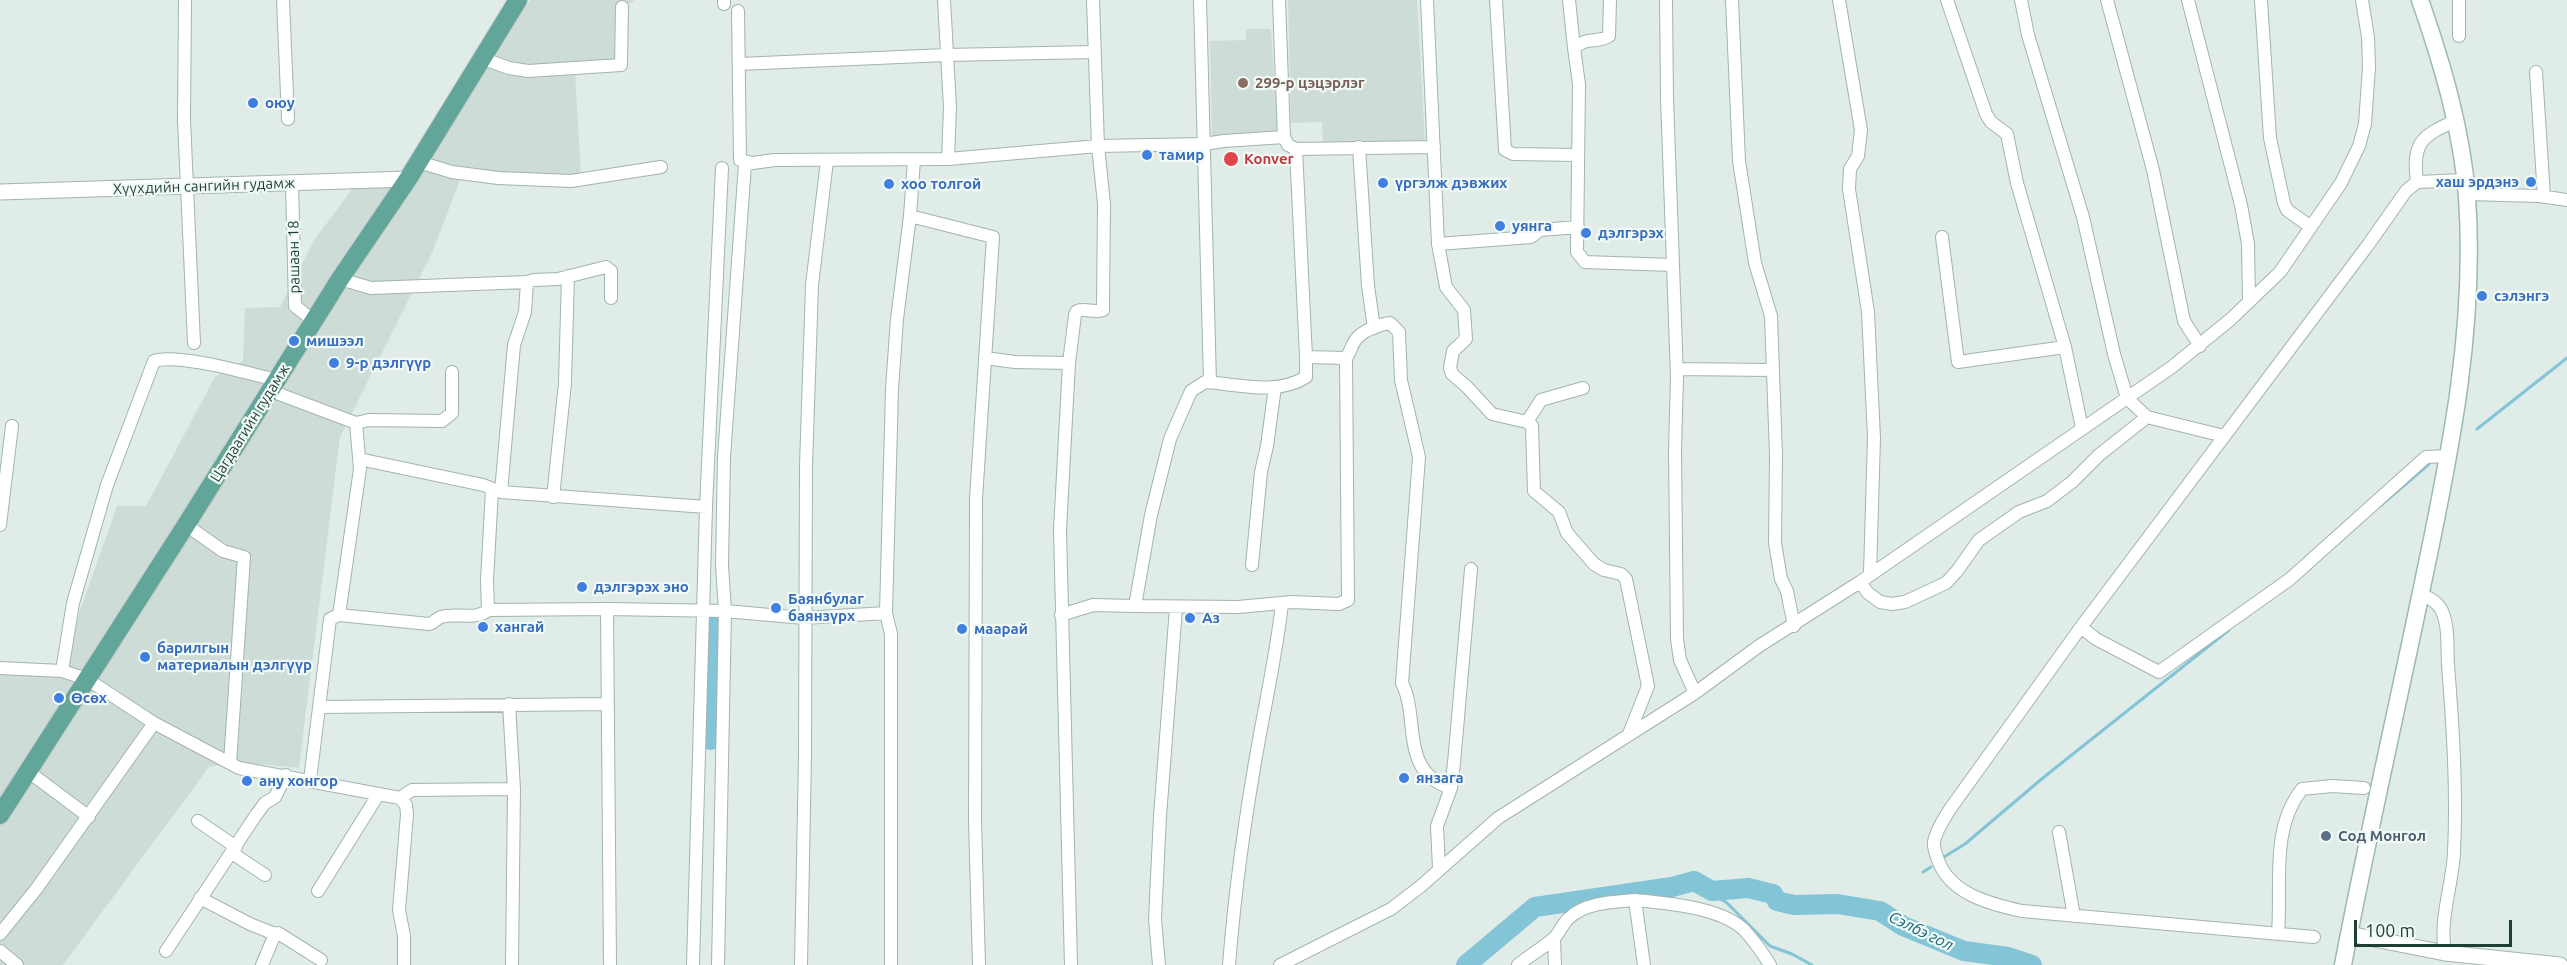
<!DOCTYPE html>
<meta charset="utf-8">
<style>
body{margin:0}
#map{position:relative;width:2567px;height:965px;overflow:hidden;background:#e0ece8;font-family:Ubuntu,sans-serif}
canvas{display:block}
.scale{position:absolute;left:2354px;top:920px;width:158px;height:27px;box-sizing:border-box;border:3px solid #1f3e38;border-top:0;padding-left:8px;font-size:18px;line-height:21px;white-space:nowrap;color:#1f3e38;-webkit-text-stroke:4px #f1f9f5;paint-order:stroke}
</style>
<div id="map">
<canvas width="2567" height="965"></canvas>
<div class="scale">100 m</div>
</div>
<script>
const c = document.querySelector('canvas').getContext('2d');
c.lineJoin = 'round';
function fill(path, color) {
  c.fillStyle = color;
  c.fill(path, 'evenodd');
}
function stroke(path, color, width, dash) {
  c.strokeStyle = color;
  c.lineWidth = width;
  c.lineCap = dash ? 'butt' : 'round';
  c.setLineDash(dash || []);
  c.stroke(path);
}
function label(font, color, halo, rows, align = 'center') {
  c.font = font + ' Ubuntu,sans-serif';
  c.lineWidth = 4.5;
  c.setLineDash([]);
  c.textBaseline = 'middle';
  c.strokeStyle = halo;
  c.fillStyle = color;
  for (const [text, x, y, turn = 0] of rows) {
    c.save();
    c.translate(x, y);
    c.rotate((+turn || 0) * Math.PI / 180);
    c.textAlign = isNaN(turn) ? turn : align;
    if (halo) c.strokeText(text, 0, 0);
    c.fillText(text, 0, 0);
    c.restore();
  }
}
const built = new Path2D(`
 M530 0H635L626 6 625 69 575 71 581 177 460 180 432 253 340 437 299 768 238 762 209 767 63 965H0V662L60 667 117 506H146L215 377 243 361 245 308 280 307 315 239 353 188 412 185Z
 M1288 0H1417L1425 140 1323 143 1322 122 1291 123Z
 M1246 29H1271L1278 132 1212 138 1210 41 1246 40Z`);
const stream = new Path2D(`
 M2477 429 2567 358
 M2380 506 2429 464
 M1944 857 1965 844 2044 777 2229 630
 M1923 872 1931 867
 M1672 887 1698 888 1726 902 1770 946 1792 954 1812 965`);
const river = new Path2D(`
 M711 740 714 620
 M1466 965 1535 907 1672 887 1694 881 1712 891 1748 888 1773 894 1777 901 1794 905 1837 904 1880 911 1903 926 1964 951 2008 957 2032 965`);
const minor = new Path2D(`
 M185 0 184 120 194 343
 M283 0 288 119
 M944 0 950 107 948 159
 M1200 0 1210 382
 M1279 0 1284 137 1288 145 1296 149 1434 147
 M1427 0 1438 244 1531 237 1540 230 1578 227
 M1496 0 1505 150 1513 154 1578 155
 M1569 0 1574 48
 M1610 0 1609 36C1595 44 1588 36 1574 48L1579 84 1577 252 1585 262 1672 265
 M1666 0 1667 98 1677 377 1675 450 1677 639 1680 660 1695 693
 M1732 0 1739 161 1755 263 1771 316 1776 455 1775 543 1781 579 1787 591 1794 626
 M1839 0 1861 130 1858 156 1850 169 1849 189 1868 312 1874 438 1870 573
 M1947 0 1986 114 1991 122 2007 134 2017 183 2065 347 2082 428
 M2021 0 2028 35 2083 217 2114 354 2127 398 2147 417 2224 436
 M2107 0 2153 170 2184 321 2200 346
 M2188 0 2241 205 2248 244 2249 299
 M2261 0 2270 138 2284 203 2287 210 2311 227
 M724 4V0
 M738 11 740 160 749 162
 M2459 36V0
 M484 59 509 68 528 71 621 65 622 7
 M739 64 946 55 1094 52
 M2536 72 2544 197
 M1359 147 1368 286 1374 328
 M1296 149 1306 357 1346 358
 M419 162 452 172 498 178 571 181 661 167
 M2417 182C2412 143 2421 136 2455 121
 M292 183 295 306 314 321
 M2467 194 2540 196 2567 200
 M910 216 993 237 976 499 975 821 979 965
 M1942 237 1958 362 2065 347
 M1438 244 1446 287 1464 310 1466 339 1453 351 1450 368 1452 374 1467 387 1492 414 1527 422 1532 426 1534 491 1559 512 1567 533 1594 564 1604 570 1621 574 1626 579 1648 686 1629 734
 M340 279 371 288 527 282 534 280 558 279 606 267 611 271V298
 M985 358 1015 362 1069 363
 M1677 369 1773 370
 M271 391 356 423 360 469 339 615 330 619 310 780
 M1527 422 1541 400 1583 388
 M356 423 369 420 442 421 452 413V372
 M359 459 483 485 501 492 706 507
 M492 490 487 580 488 610 607 609 725 611 804 618 886 613
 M501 492 514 345 525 312 527 282
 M553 497 565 383 568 276
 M0 525 12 426
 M186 525 223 551 244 557 230 763
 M1252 565 1261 472 1267 446 1275 387
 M1860 582 1868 593 1880 602 1892 604 1905 602 1946 583 1957 571 1979 540 2019 512 2047 501 2072 482 2099 455 2147 417
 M2421 594C2429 598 2438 602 2442 611 2449 627 2447 648 2448 665 2453 728 2457 791 2454 853 2452 887 2439 919 2445 953
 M1135 606 1238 607 1292 602 1339 604 1348 600 1346 358C1351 352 1352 342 1358 337 1365 330 1380 324 1390 323L1399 332 1401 380 1419 457 1402 683C1420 719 1399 772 1451 788
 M607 609 610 965
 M339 615 429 624C435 623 435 619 441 617 456 612 476 621 488 610
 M1061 615 1093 605 1135 606 1151 515 1170 439 1191 391 1205 382C1237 384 1276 396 1306 377V357
 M2081 627 2096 639 2159 672 2290 579 2426 457 2449 456
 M0 668 62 671 87 679 154 723 239 768 400 798 412 790 514 789
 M62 671 73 603 107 485 154 361C178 353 250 374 277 380
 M509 704 514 789 512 965
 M320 707 607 704
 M29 772 89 817
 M400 798 406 805 407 814 399 910 404 936V965
 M198 821 236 847
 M2059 832 2074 916
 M232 853 265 875
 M1439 868 1437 826 1451 788 1454 763 1471 569
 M318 891 378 795
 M200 898 250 924 275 934 278 933 321 960
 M2278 933C2282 885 2270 829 2302 789L2332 786 2364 788
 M0 934 37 888 154 723
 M2314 937 2022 911C1990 904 1950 894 1938 860 1936 854 1933 848 1934 842 1936 830 1944 819 1950 809L2081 627 2368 245 2406 191 2417 182 2465 180
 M1554 939 1555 965
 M0 951 17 965
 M166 951 256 815 265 803 275 797 286 775
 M262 965 275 934
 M693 965 706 507 722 168
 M718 965 725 611 722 565 724 457 745 164 775 160 948 159 1098 146 1204 144 1224 141 1284 137
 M801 965 805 755 806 466 812 285 827 161
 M891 965V634L886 613 892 389 897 319 910 216 914 160
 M1071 965 1060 530 1069 363 1075 315 1077 311C1085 308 1094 313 1103 310V305L1104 204 1098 146 1093 0
 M1159 965 1155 919 1160 816 1176 608
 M1229 965C1235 888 1246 811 1260 734 1268 691 1277 648 1282 604
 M1280 965 1391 909 1421 886 1498 818 1695 693 1759 646 1860 582 2172 367 2231 319 2280 272 2341 183 2359 146 2365 124 2369 67 2368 37 2362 0
 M1518 965C1529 956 1541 949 1552 940 1559 935 1562 924 1569 918 1586 902 1614 902 1635 900
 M1644 965 1635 900C1666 903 1718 907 1742 928 1749 934 1765 956 1770 965`);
const tertiary = new Path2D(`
 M0 192 408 179
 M2349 934 2445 953 2560 965`);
const secondary = new Path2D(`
 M2343 965C2368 834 2398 704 2425 573 2451 449 2476 325 2467 197 2462 130 2442 63 2420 0`);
const primary = new Path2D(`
 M0 815 186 525 340 279 408 179 518 0`);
const markers = [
 [1243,83,6,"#8d6e63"],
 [253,103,6,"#3f7fe0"],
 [1147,155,6,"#3f7fe0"],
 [1231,159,8,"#e0444e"],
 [2531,182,6,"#3f7fe0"],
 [1383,183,6,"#3f7fe0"],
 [889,184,6,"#3f7fe0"],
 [1500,226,6,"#3f7fe0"],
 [1586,233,6,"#3f7fe0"],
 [2482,296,6,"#3f7fe0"],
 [294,341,6,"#3f7fe0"],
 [334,363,6,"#3f7fe0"],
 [582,587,6,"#3f7fe0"],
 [776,608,6,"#3f7fe0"],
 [1190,618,6,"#3f7fe0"],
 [483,627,6,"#3f7fe0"],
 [962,629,6,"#3f7fe0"],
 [145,657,6,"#3f7fe0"],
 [59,698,6,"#3f7fe0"],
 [1404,778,6,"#3f7fe0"],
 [247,781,6,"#3f7fe0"],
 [2326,836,6,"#5c6f8a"]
];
const educationNames = [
 ["299-р цэцэрлэг",1255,83]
];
const shopNames = [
 ["оюу",265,103],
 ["тамир",1159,155],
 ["хаш эрдэнэ",2519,182,"right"],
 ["үргэлж дэвжих",1395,183],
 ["хоо толгой",901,184],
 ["уянга",1512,226],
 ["дэлгэрэх",1598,233],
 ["сэлэнгэ",2494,296],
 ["мишээл",306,341],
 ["9-р дэлгүүр",346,363],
 ["дэлгэрэх эно",594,587],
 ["Баянбулаг",788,599],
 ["баянзүрх",788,616],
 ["Аз",1202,618],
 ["хангай",495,627],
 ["маарай",974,629],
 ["барилгын",157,648],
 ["материалын дэлгүүр",157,665],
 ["Өсөх",71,698],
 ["янзага",1416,778],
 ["ану хонгор",259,781]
];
const healthNames = [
 ["Konver",1244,159]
];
const streetNames = [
 ["Хүүхдийн сангийн гудамж",204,186,-2],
 ["рашаан 18",294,257,-91],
 ["Цагдаагийн гудамж",250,423,-58]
];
const serviceNames = [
 ["Сод Монгол",2338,836]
];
const waterNames = [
 ["Сэлбэ гол",1921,931,26]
];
fill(built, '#cedcd7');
stroke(stream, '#83c4d6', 3);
stroke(river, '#83c4d6', 20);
stroke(minor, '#a2b4b0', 14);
stroke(tertiary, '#a2b4b0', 17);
stroke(secondary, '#9db9b1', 19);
stroke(primary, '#c0c9c7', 20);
stroke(minor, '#fff', 12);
stroke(tertiary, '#fff', 15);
stroke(secondary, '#fff', 16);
stroke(primary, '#61a698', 18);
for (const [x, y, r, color] of markers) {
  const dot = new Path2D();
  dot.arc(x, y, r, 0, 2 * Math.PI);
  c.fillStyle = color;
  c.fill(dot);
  stroke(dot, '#f1f9f5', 2);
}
label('bold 15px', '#785e54', '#f1f9f5', educationNames, 'left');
label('bold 15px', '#366cbe', '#f1f9f5', shopNames, 'left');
label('bold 15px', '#be3a42', '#f1f9f5', healthNames, 'left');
label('15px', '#1f3e38', '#f1f9f5', streetNames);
label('bold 15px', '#4e5e75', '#f1f9f5', serviceNames, 'left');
label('italic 16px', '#14667f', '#f1f9f5', waterNames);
</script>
